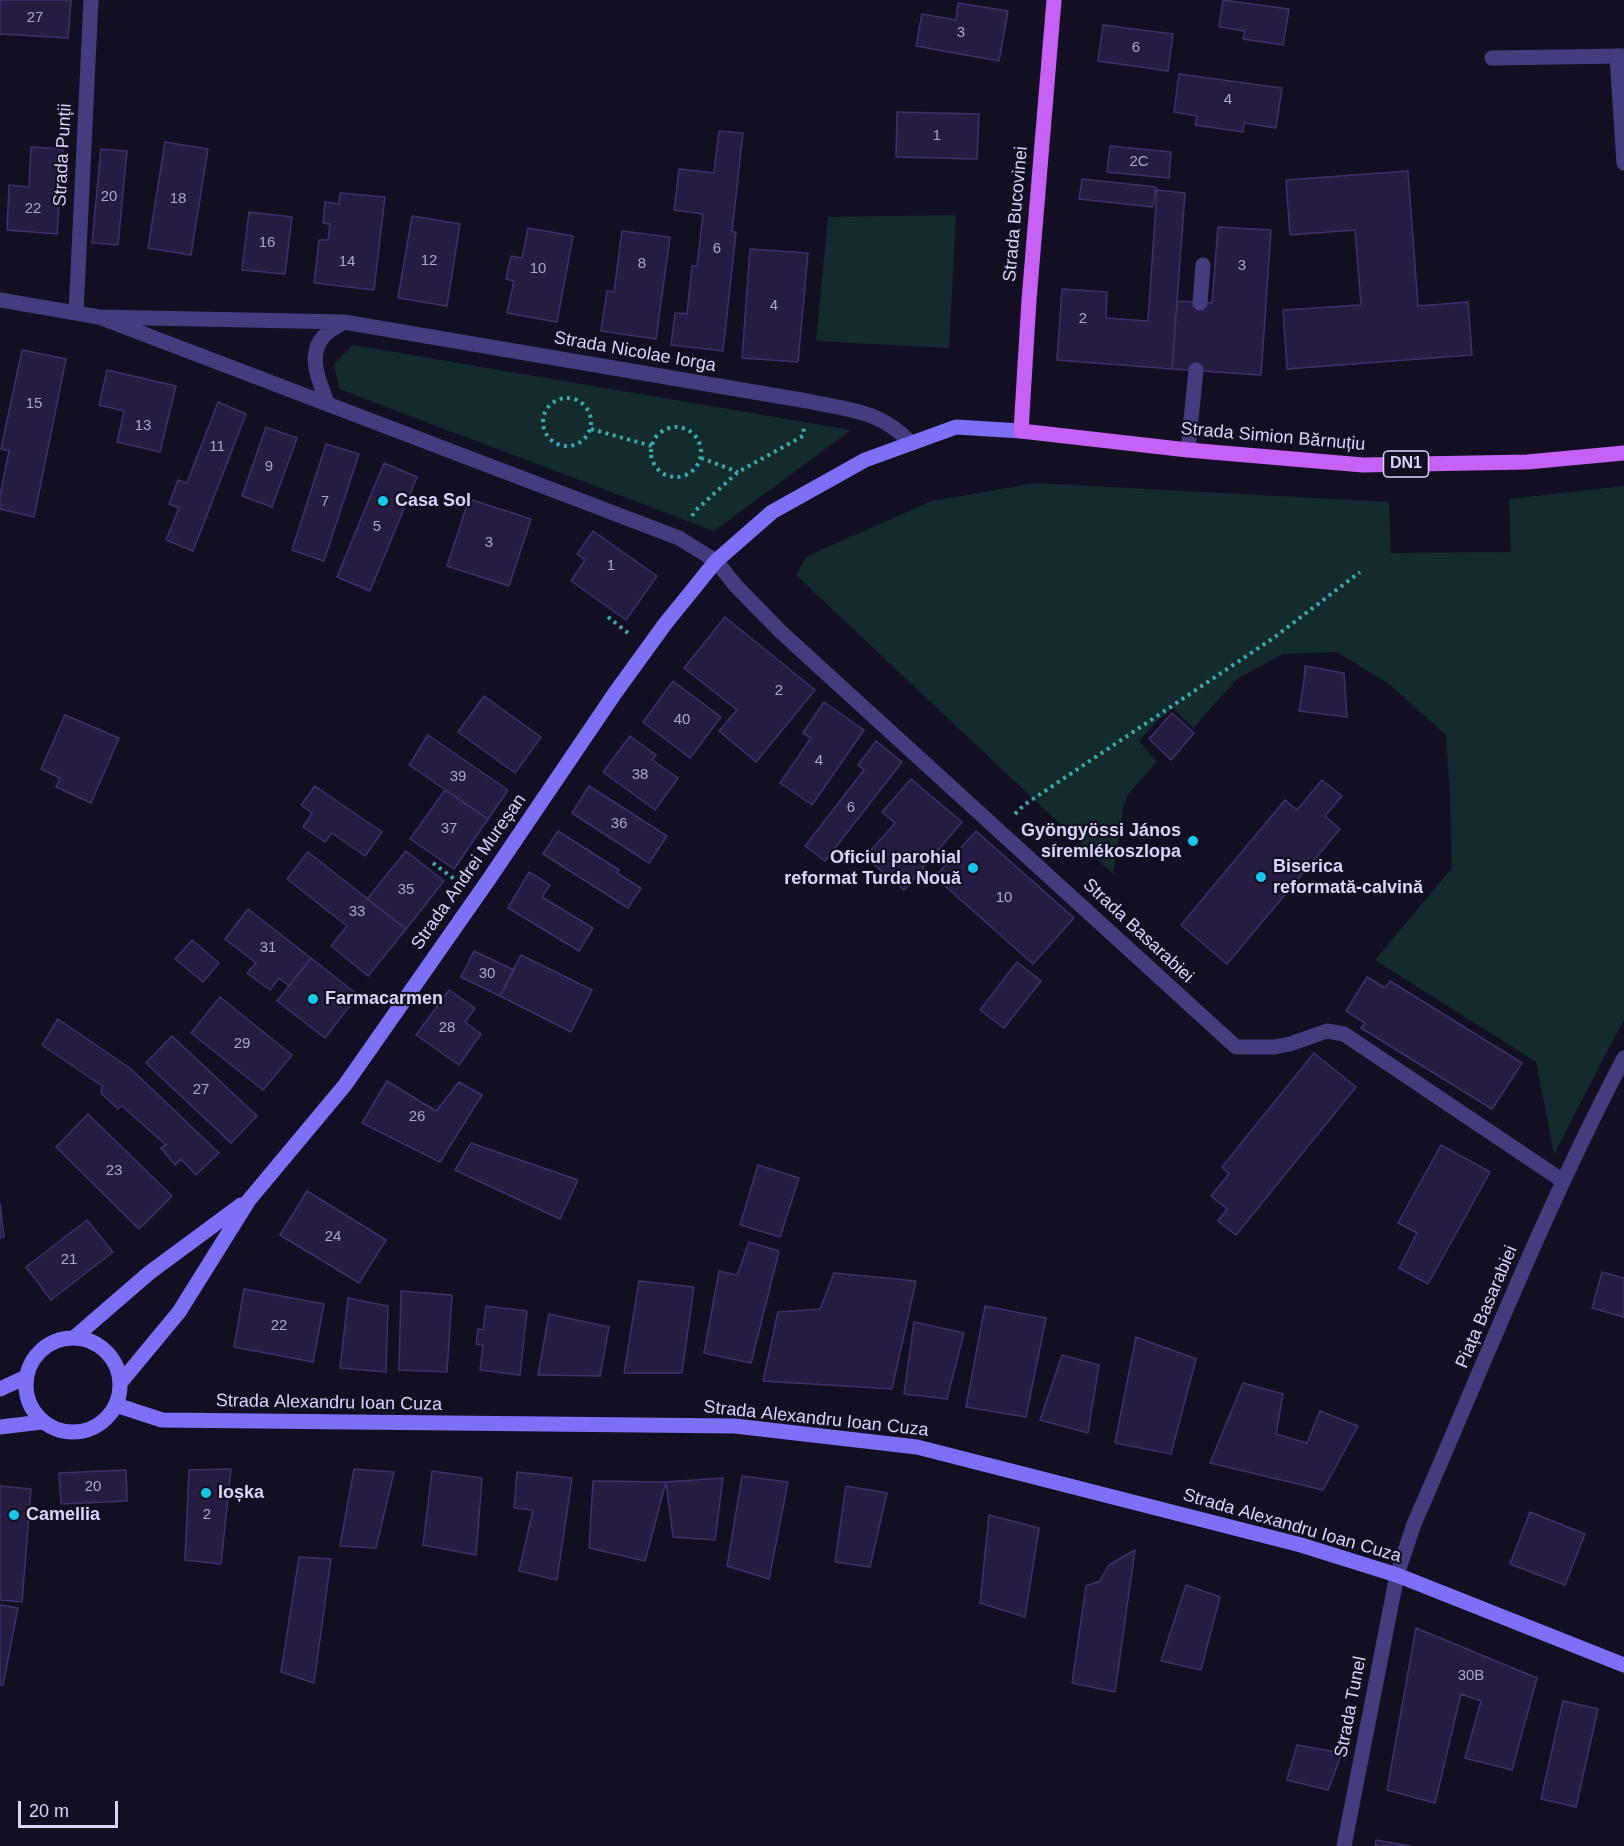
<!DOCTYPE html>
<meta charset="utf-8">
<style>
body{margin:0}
#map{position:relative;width:1624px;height:1846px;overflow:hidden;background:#130f22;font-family:Arial,sans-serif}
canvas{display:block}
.scale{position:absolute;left:18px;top:1801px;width:100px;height:27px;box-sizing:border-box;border:3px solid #dad3fc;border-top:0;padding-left:8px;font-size:18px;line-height:21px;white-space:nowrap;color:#dad3fc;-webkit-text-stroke:4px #130f22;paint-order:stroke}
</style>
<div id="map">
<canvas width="1624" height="1846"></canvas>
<div class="scale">20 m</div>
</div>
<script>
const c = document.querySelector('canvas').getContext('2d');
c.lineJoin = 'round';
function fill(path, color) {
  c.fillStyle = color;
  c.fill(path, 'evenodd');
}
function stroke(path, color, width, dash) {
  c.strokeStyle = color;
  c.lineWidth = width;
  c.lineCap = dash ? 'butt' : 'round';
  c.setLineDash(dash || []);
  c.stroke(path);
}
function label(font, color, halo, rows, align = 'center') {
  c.font = font + ' Arial,sans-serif';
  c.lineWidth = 4.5;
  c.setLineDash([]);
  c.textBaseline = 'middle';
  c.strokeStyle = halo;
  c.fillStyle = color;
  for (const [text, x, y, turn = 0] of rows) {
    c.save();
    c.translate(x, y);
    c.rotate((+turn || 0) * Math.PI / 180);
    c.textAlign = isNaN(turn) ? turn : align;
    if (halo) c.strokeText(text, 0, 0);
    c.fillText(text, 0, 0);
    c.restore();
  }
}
const green = new Path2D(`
 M956 215 949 348 816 341 828 217Z
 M353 345 851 430 714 531 339 389 334 364Z
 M1036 483 1389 502 1391 553 1511 552 1509 499 1624 486V1019L1554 1154 1536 1062 1375 960 1452 868 1450 798 1446 735 1389 684 1337 652 1283 654 1237 679 1193 728 1173 708 1155 723 1139 741 1157 762 1128 794 1123 808 1113 874 796 575 807 556 932 501Z`);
const building = new Path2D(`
 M3 0H71L68 38 0 34V1Z
 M1223 0 1289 9 1283 45 1243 39 1245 31 1219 27Z
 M958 3 1008 11 999 61 916 46 922 14 956 20Z
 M1103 25 1173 34 1168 71 1098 61Z
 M1179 74 1282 88 1276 128 1244 123 1243 132 1195 125 1197 116 1174 112Z
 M897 112 979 114 977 159 896 157Z
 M719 131 743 133 732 232H736L723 351 671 345 675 313 687 314 692 266H697L703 214 674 210 679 169 714 173Z
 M165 142 208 149 191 255 148 248Z
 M1110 146 1171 152 1169 178 1107 172Z
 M31 147 63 149 57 234 7 230 9 185 29 187Z
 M101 149 127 151 118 245 92 243Z
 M1408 171 1418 306 1468 302 1472 355 1287 369 1283 310 1361 305 1355 230 1290 235 1286 180Z
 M1082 179 1156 187 1153 207 1079 199Z
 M1157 190 1185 193 1172 369 1057 360 1062 289 1107 292 1106 318 1148 321Z
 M340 193 385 197 374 290 314 283 319 240H328L330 224 323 223 325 202 339 204Z
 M249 212 292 217 285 274 242 270Z
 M412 216 460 224 447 306 398 298Z
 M1218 227 1271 230 1261 375 1172 369 1177 301 1212 303Z
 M528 228 573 236 557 322 507 313 514 281 506 279 511 256 522 258Z
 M622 231 670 237 656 339 601 331 607 291 614 292Z
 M750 249 808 253 798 362 742 358Z
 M22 350 66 359 34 517 0 509V496L9 451 1 449Z
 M107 370 176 386 160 452 117 442 124 411 99 405Z
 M218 402 246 414 193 551 166 540 179 508 169 504 178 480 187 483Z
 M266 427 297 438 272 507 242 496Z
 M326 444 359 454 324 561 292 550Z
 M384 463 417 477 370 591 337 577Z
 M469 499 531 519 509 586 447 566Z
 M593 531 657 576 626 620 571 581 585 560 577 554Z
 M725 617 815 690 756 762 719 731 737 710 684 668Z
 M1305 666 1344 673 1347 717 1299 711 1304 681Z
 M673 681 721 717 690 758 643 722Z
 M484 696 541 737 515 773 458 732Z
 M824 702 864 730 812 805 780 783 811 738 803 733Z
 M1172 713 1194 733 1171 760 1149 739Z
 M65 715 119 738 91 803 56 787 60 778 41 769Z
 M428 735 508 790 488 819 409 765Z
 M630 736 656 755 652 760 678 778 655 810 603 772Z
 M876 741 902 762 825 861 805 846 864 770 858 765Z
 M911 779 962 822 904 890 865 857 895 823 882 812Z
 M1322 780 1342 796 1325 816 1340 829 1227 964 1181 925 1285 800 1297 810Z
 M315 786 382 832 365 856 332 833 325 842 303 827 312 813 301 805Z
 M589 786 667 836 649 863 572 813Z
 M445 790 488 819 454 869 410 839Z
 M558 831 619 870 617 873 641 888 628 908 543 854Z
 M976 831 1074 918 1033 964 935 877Z
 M406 851 444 881 406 929 367 899Z
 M308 852 406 929 368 976 331 946 347 926 287 879Z
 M529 872 550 885 542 897 593 928 579 951 508 908Z
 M248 909 311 958 289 986 279 978 270 990 247 973 256 963 225 939Z
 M192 940 219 963 203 982 175 959Z
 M474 951 514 970 500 996 461 977Z
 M521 955 592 990 571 1032 500 996Z
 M311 958 358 995 325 1038 277 1001Z
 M1017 962 1041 981 1004 1028 980 1010Z
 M1367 977 1385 988 1390 981 1522 1063 1492 1109 1361 1028 1365 1023 1346 1011Z
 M449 990 475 1008 465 1022 481 1034 459 1065 416 1035Z
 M220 997 292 1055 263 1090 191 1033Z
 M58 1019 131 1069 219 1153 196 1175 181 1159 175 1165 161 1148 166 1145 122 1106 118 1109 101 1093 102 1086 42 1045Z
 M172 1036 257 1116 231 1143 146 1063Z
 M1314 1053 1356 1087 1236 1235 1218 1221 1227 1209 1211 1196 1229 1174 1222 1167Z
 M387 1081 436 1111 459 1082 482 1095 440 1162 362 1123Z
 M88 1114 172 1196 139 1229 56 1147Z
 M471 1143 578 1180 560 1219 455 1170Z
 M1441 1145 1490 1172 1428 1284 1399 1268 1417 1233 1398 1223Z
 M758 1165 799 1178 780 1237 740 1225Z
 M307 1191 386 1240 359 1283 280 1235Z
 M0 1203 4 1237 0 1238Z
 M87 1220 113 1252 51 1300 26 1267Z
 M749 1242 779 1251 751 1363 704 1353 719 1271 737 1275Z
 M1602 1272 1624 1278V1317L1592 1308Z
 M834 1273 916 1281 892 1389 763 1381 778 1312 820 1309Z
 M639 1281 694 1287 682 1373H624Z
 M244 1289 324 1304 313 1362 234 1347Z
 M401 1291 452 1295 447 1372 399 1370Z
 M348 1298 388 1306 386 1372 340 1368Z
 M486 1306 527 1311 520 1375 480 1370 483 1345 476 1344 478 1329 483 1330Z
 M985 1306 1046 1318 1026 1417 966 1407Z
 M549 1314 609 1327 600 1376 538 1375Z
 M914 1322 964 1333 947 1399 904 1394Z
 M1136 1337 1196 1359 1171 1454 1115 1443Z
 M1062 1355 1099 1365 1088 1433 1040 1420Z
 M1243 1383 1283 1394 1276 1434 1307 1443 1320 1411 1358 1426 1323 1490 1210 1463Z
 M231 1469 221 1564 185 1560 189 1470Z
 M354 1469 394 1472 376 1548 340 1546Z
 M126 1470 127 1501 61 1504 59 1473Z
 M432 1471 482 1478 476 1555 423 1545Z
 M517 1472 572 1478 557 1580 519 1571 533 1510 514 1508Z
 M742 1476 788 1482 769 1579 727 1566Z
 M723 1478 715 1540 673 1537 666 1482Z
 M593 1481 666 1482 645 1561 589 1548Z
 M0 1486 31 1489 22 1602 0 1600Z
 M846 1486 887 1493 870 1567 835 1562Z
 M1530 1512 1585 1534 1565 1585 1510 1564Z
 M989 1515 1039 1528 1025 1617 980 1603Z
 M1135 1550 1115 1692 1072 1683 1086 1586 1100 1581 1109 1565Z
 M299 1557 331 1559 314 1683 281 1672Z
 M1186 1585 1220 1597 1201 1670 1161 1661Z
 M0 1605 18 1608 3 1685H0Z
 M1416 1628 1537 1678 1512 1770 1465 1758 1481 1701 1461 1694 1435 1803 1387 1790Z
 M1563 1701 1598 1709 1576 1807 1541 1799Z
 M1297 1745 1342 1753 1328 1790 1287 1780Z
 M1376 1840 1410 1846H1375Z`);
const path = new Path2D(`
 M543 422a24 24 0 1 1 48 0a24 24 0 1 1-48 0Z
 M651 452a25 25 0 1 1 50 0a25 25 0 1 1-50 0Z
 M591 429 652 446
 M701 458 738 472
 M692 516 696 510 738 472 803 436 804 426
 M608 617 628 633
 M1015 814 1024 805 1272 639 1360 572
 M433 863 457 881`);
const lane = new Path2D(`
 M1492 58 1624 56
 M1200 303 1203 265
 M1188 450 1196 370`);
const street = new Path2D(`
 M1617 56 1624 163
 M0 300 99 317 344 322 807 401C849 410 880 410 911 443
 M76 313 91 0
 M99 317 679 538 716 561 736 586 781 632 1236 1047H1274L1290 1044 1327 1031 1344 1034 1563 1181
 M327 403C320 382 306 355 324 336 329 330 338 326 344 322
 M1344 1846 1397 1575 1414 1524C1482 1369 1545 1208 1624 1058`);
const secondary = new Path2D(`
 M75 1337 149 1273 241 1205
 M26 1385a47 47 0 1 1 94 0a47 47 0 1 1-94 0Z
 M121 1382 179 1312 249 1200 345 1085 487 882 615 693 665 624 716 561 772 512 865 460 956 427 1021 431
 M0 1389 26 1377
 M116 1405 162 1420 735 1426 917 1447 1301 1545 1397 1575 1624 1665
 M0 1427 42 1422`);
const primary = new Path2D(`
 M1054 0 1029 300 1021 431 1188 450 1363 465 1527 462 1624 453`);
const markers = [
 [383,501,6,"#0fcaec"],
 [1193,841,6,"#0fcaec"],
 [973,868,6,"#0fcaec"],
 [1261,877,6,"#0fcaec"],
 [313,999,6,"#0fcaec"],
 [206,1493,6,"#0fcaec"],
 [14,1515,6,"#0fcaec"]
];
const numberNames = [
 ["27",35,18],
 ["3",961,33],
 ["6",1136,48],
 ["4",1228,100],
 ["1",937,136],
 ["2C",1139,162],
 ["20",109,197],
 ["18",178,199],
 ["22",33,209],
 ["16",267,243],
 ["6",717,249],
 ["12",429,261],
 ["14",347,262],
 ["8",642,264],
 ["3",1242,266],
 ["10",538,269],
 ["4",774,306],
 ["2",1083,319],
 ["15",34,404],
 ["13",143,426],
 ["11",217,447],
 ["9",269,467],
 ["7",325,502],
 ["5",377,527],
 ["3",489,543],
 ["1",611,566],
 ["2",779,691],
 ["40",682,720],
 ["4",819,761],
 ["38",640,775],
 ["39",458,777],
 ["6",851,808],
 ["36",619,824],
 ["37",449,829],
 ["35",406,890],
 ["10",1004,898],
 ["33",357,912],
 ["31",268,948],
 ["30",487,974],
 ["28",447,1028],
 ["29",242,1044],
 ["27",201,1090],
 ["26",417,1117],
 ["23",114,1171],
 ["24",333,1237],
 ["21",69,1260],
 ["22",279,1326],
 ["20",93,1487],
 ["2",207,1515],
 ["30B",1471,1676]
];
const shields = [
 [1406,464,45]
];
const shieldNames = [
 ["DN1",1406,464]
];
const streetNames = [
 ["Strada Punții",63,155,-87],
 ["Strada Bucovinei",1016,214,-85],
 ["Strada Nicolae Iorga",635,352,10],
 ["Strada Simion Bărnuțiu",1273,437,5],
 ["Strada Andrei Mureșan",469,872,-55],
 ["Strada Basarabiei",1138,931,43],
 ["Piața Basarabiei",1487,1307,-67],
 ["Strada Alexandru Ioan Cuza",329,1403,1],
 ["Strada Alexandru Ioan Cuza",816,1419,6],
 ["Strada Alexandru Ioan Cuza",1292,1526,16],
 ["Strada Tunel",1351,1707,-79]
];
const poiNames = [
 ["Casa Sol",395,501],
 ["Gyöngyössi János",1181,831,"right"],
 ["síremlékoszlopa",1181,852,"right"],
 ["Oficiul parohial",961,858,"right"],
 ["reformat Turda Nouă",961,879,"right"],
 ["Biserica",1273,867],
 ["reformată-calvină",1273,888],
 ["Farmacarmen",325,999],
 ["Ioșka",218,1493],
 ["Camellia",26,1515]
];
fill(green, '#132b2c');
fill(building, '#261c42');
stroke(building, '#3f306c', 1.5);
stroke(path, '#36adac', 4, [3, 4.5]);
stroke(lane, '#433d7e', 15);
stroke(street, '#433d7e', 15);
stroke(secondary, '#7b70f6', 15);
stroke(primary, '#c661f5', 15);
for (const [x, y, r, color] of markers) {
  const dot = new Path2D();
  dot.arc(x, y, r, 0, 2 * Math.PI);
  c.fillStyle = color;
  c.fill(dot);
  stroke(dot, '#130f22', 2);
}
label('15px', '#ada5ce', null, numberNames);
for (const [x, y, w] of shields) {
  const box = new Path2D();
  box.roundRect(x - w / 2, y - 13, w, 26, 4.5);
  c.fillStyle = '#130f22';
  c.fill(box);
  stroke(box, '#dad3fc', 1.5);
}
label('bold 16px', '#dad3fc', null, shieldNames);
label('18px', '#dad3fc', '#130f22', streetNames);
label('bold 18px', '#dad3fc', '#130f22', poiNames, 'left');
</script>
